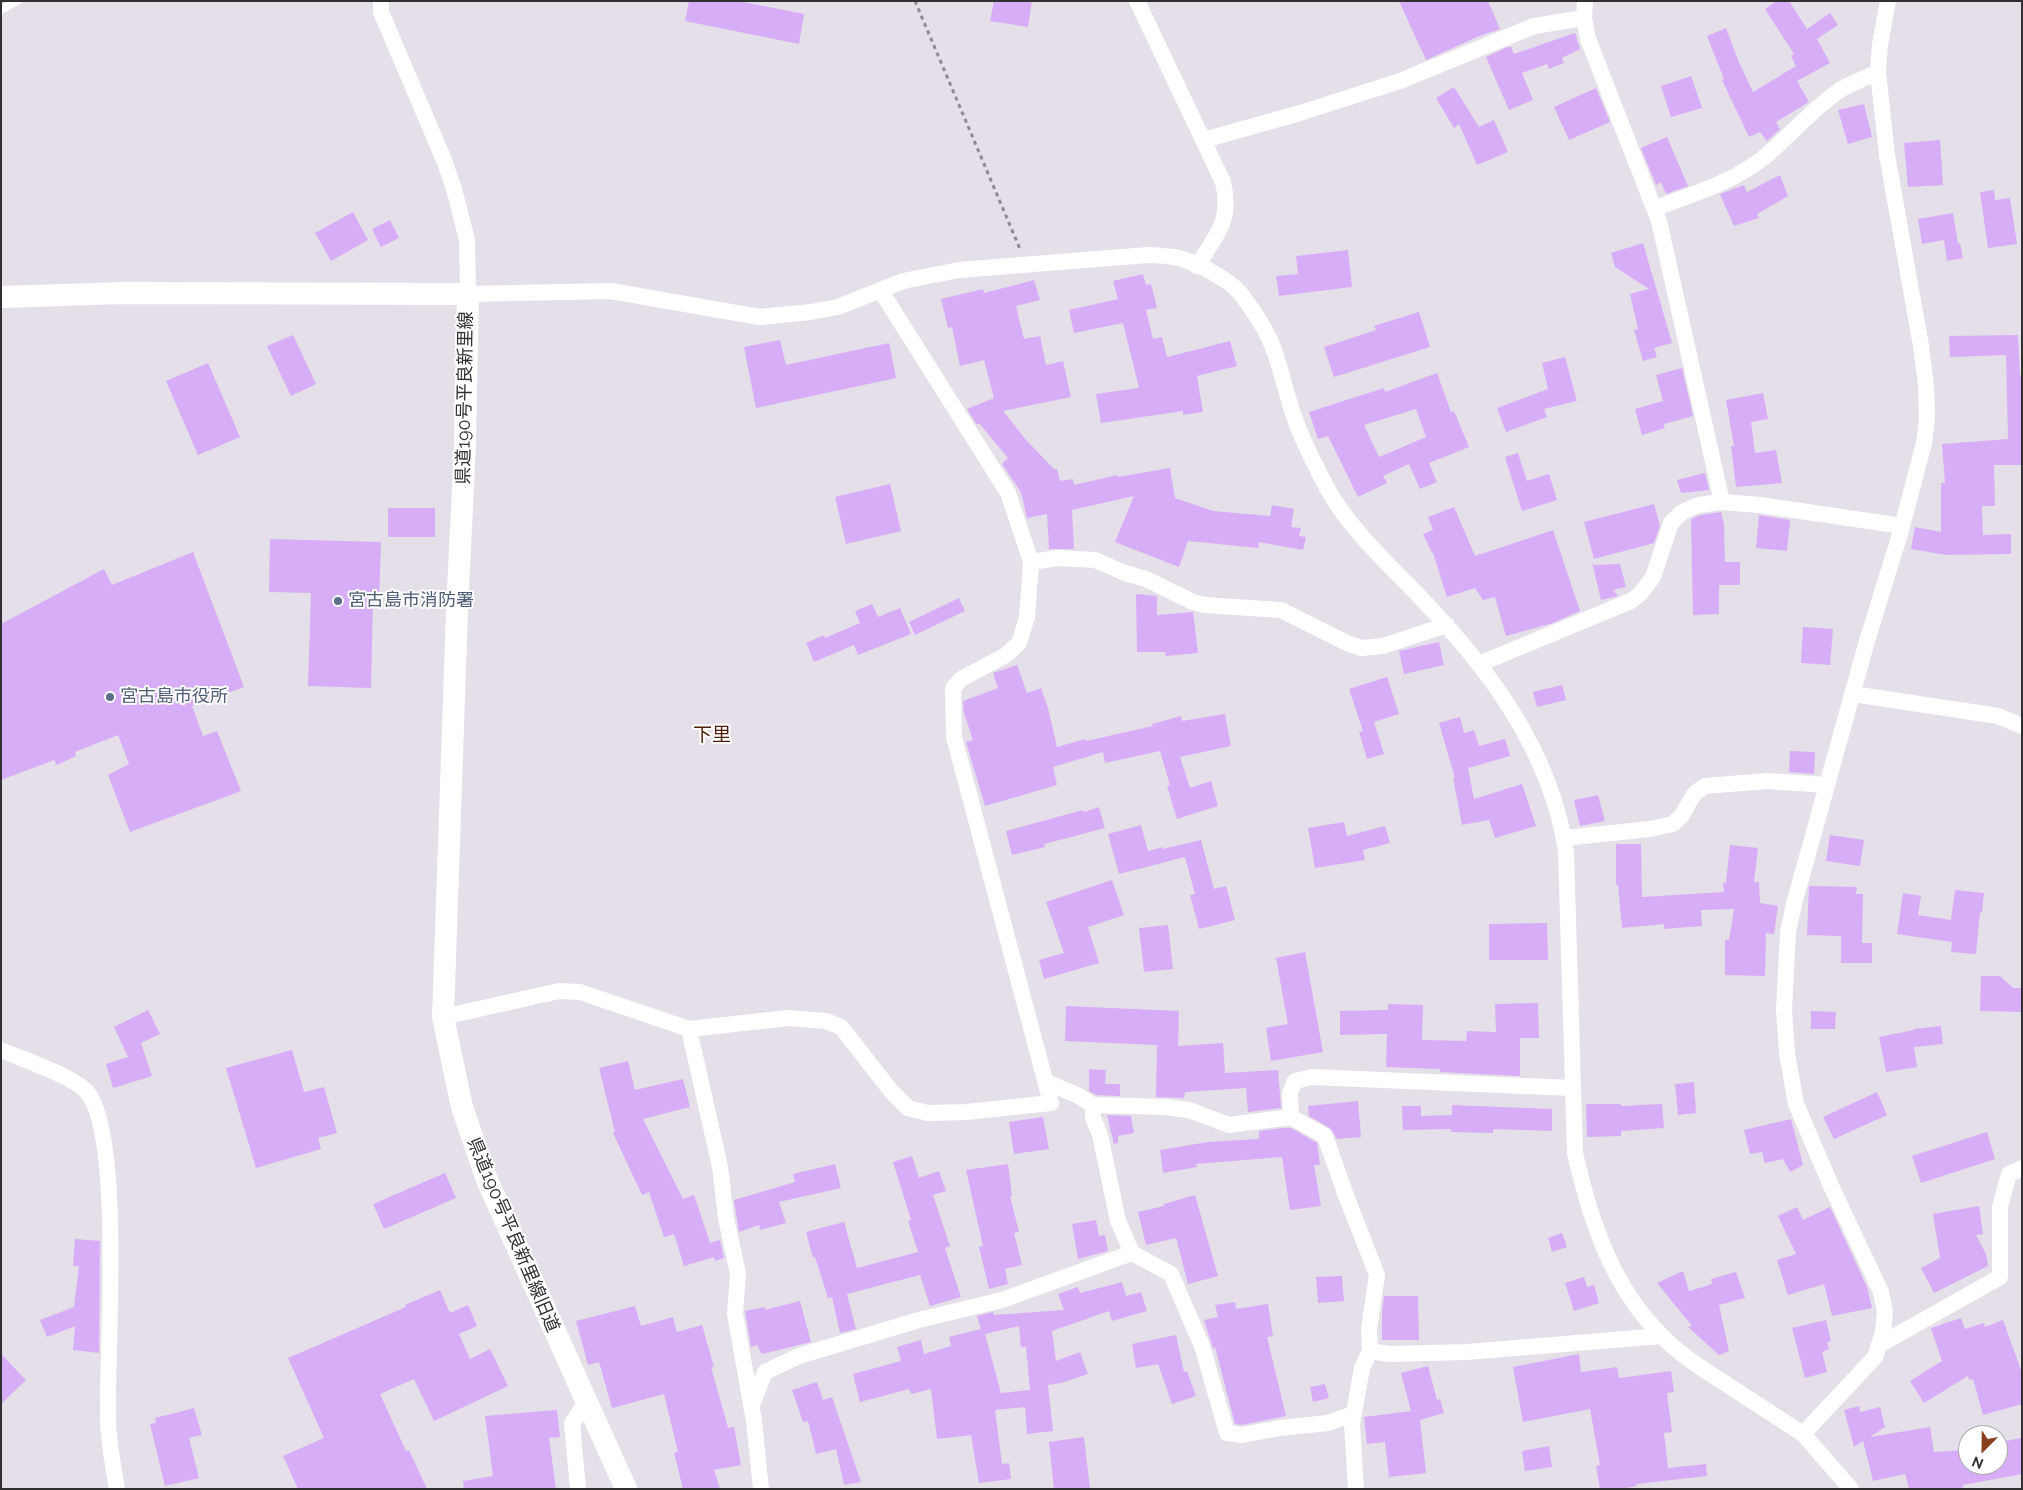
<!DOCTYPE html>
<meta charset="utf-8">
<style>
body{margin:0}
#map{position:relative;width:2023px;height:1490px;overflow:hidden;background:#e4dfe8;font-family:Raleway,sans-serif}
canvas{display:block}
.frame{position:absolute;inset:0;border:2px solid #312f32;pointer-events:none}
.north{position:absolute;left:1958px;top:1425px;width:50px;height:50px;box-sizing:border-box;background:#fff;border:1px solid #adacad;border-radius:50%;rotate:203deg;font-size:14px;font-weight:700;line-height:20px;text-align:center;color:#312f32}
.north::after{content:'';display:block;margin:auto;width:18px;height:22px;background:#88411e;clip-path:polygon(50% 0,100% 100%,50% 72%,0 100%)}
</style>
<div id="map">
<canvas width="2023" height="1490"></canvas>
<div class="frame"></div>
<div class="north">N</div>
</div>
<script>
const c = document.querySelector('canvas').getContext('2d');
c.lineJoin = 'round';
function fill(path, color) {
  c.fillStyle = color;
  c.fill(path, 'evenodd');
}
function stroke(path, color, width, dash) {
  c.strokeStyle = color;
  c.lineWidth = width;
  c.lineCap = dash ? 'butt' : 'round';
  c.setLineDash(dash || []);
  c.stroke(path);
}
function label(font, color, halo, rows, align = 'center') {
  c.font = font + ' Raleway,"Noto Sans JP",sans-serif';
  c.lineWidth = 4;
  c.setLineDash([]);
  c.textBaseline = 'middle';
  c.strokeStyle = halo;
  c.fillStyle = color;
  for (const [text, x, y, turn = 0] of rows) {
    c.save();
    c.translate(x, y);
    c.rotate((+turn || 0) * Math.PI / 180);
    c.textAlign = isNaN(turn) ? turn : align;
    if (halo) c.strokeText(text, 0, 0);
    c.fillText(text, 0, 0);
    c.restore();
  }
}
const building = new Path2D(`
 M689 1H738L804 14 799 44 685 21Z
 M994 1H1032L1028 27 990 21Z
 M1399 1H1488L1500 29 1477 37 1426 60Z
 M1777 1H1789L1807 29 1830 13 1838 25 1817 39 1830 63 1797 81 1809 102 1776 122 1780 129 1767 141 1760 132 1749 137 1722 80 1724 79 1707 36 1726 28 1738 60 1753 92 1796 66 1791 56 1794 54 1765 9Z
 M1575 33 1580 49 1562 58 1564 63 1549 69 1547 64 1522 73 1533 100 1509 110 1486 57 1508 47H1511L1514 54Z
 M1691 76 1702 108 1671 117 1661 86Z
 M1454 87 1479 127 1494 120 1508 152 1477 165 1459 124 1454 128 1436 98Z
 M1596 88 1610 122 1569 140 1554 107Z
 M1864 104 1872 137 1848 144 1838 110Z
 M1667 137 1688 186 1666 194 1661 182 1656 185 1641 148Z
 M1940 140 1943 185 1908 187 1904 143Z
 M1780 175 1788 196 1757 214 1759 218 1734 226 1720 194 1744 185 1747 192Z
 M1994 190 1995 200 2010 198 2017 244 1988 248 1980 192Z
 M353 212 368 240 331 261 315 233Z
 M1953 213 1958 244 1960 243 1963 258 1947 261 1944 240 1922 244 1918 219Z
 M390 220 399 238 381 247 372 229Z
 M1643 243 1672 343 1654 348 1657 357 1643 361 1634 330 1638 329 1630 294 1649 289 1615 267 1611 253Z
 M1348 250 1352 287 1279 296 1276 276 1298 274 1296 256Z
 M1143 274 1146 285 1151 284 1157 308 1146 310 1153 339 1162 337 1167 357 1230 341 1237 366 1197 376 1203 412 1183 415V411L1101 423 1096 394 1139 388 1123 323 1074 333 1069 310 1118 299 1113 281Z
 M1034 280 1040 300 1016 306 1024 339 1040 336 1046 365 1063 361 1071 397 1003 411 1027 441 1054 469H1057L1060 481 1073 479 1074 485 1117 475 1118 477 1170 468 1175 498 1213 511 1270 516 1272 505 1294 509 1291 527 1301 528 1299 536 1306 537 1303 550 1259 542 1258 548 1188 541 1179 567 1115 542 1134 496 1072 510 1074 549H1049L1047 514 1027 518 1021 492 1002 464 1008 458 979 423 977 425 967 409 994 398 984 360 960 366 952 327 948 328 941 299 983 289 984 293Z
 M1419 312 1430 347 1334 377 1324 347 1376 330 1374 326Z
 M293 335 316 384 291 396 267 346Z
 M2018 335 2020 376H2022V465H1994L1995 506H1982L1983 535 2011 534V554L1946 555 1911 549 1915 527 1941 532V483H1945L1942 444 2008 439 2006 355 1950 357 1949 336Z
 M780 340 786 365 889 343 896 378 756 408 744 347Z
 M1565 357 1577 401 1544 409 1547 417 1506 432 1497 408 1548 389 1542 363Z
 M208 363 240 437 198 455 166 381Z
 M1682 368 1693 416 1664 424 1665 428 1642 435 1635 409 1663 401 1656 375Z
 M1437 373 1451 412 1454 411 1469 447 1429 463 1437 482 1420 489 1409 464 1383 476 1387 483 1358 497 1328 436 1318 439 1309 412 1384 388 1385 392ZM1416 409 1426 437 1379 457 1364 425Z
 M1763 393 1768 419 1751 422 1755 453 1776 450 1782 483 1736 487 1731 446H1734L1726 400Z
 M1518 453 1527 481 1549 474 1557 500 1522 511 1505 457Z
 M1705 473 1709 490 1681 493 1677 480Z
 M890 484 901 531 846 544 835 497Z
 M1654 504 1660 526 1654 543 1594 559 1584 522Z
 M1454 507 1475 556 1553 530 1580 611 1553 623 1506 636 1495 597 1483 600 1475 588 1447 597 1433 553H1432L1423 534 1433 530 1428 517Z
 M388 508H435V537H388Z
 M1721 512 1724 525 1725 562H1740V585H1719V614L1693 615 1691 519 1701 515Z
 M1759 515 1790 520 1787 551 1756 548Z
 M270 539 381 542 379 597 373 596 371 688 308 686 311 593 269 592Z
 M193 552 244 687 192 706 203 736 217 731 241 791 130 832 108 775 129 764 118 735 75 752 76 756 57 765 54 760 1 780V624L104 569 112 585Z
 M1592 562 1594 565 1620 564 1626 587 1613 590 1618 596 1601 600Z
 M1136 594 1157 596V615L1193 612 1198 653 1166 656 1165 652H1137Z
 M959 598 965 611 915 635 909 622Z
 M872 604 878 617 900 608 911 634 858 655 854 645 814 662 806 643 824 635 825 638 860 623 855 611Z
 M1803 627 1833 629 1830 665 1801 663Z
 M1439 642 1444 665 1404 674 1399 651Z
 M1017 665 1027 693 1041 688 1048 708 1057 747 1085 739 1086 741 1153 726 1152 724 1181 716 1182 721 1225 714 1231 746 1180 757 1190 788 1211 781 1218 806 1177 819 1167 786 1170 785 1160 751 1105 763 1103 752 1053 767 1057 785 985 806 966 742 973 740 964 713 963 701 998 688 993 673Z
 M1387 677 1399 714 1374 722 1384 754 1367 759 1359 732 1363 731 1349 689Z
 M1562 685 1566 700 1537 707 1533 692Z
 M1460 717 1464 733 1474 730 1479 746 1505 739 1510 756 1468 768 1474 799 1522 784 1536 826 1495 838 1489 820 1462 825 1453 778H1455L1439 723Z
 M1790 751 1815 752 1814 774 1789 772Z
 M1598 795 1605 821 1580 826 1574 800Z
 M1099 807 1105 828 1044 844 1045 847 1012 855 1006 831 1083 810 1084 812Z
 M1344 822 1347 836 1385 826 1390 843 1363 850 1365 860 1315 868 1308 828Z
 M1141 825 1148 851 1163 847V849L1201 840 1214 889 1226 886 1235 920 1199 929 1190 895 1195 894 1185 857 1119 874 1108 834Z
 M1830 835 1864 840 1860 866 1826 861Z
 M1616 844H1641L1642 897 1724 892 1723 883H1726L1730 845 1758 848 1754 882H1759L1760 903 1778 906 1774 934 1766 933 1765 976 1725 975V940H1729L1734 909 1701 910 1702 926 1664 929V924L1622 928 1618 885H1616Z
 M1112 880 1124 915 1088 927 1099 963 1044 979 1039 960 1064 953 1046 902Z
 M1809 886 1857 887 1856 894H1863L1862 943H1872V963H1841V936L1807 935Z
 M1955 890 1984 893 1982 913 1980 912 1976 954 1951 952 1952 942 1897 934 1903 893 1921 896 1918 915 1951 920Z
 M1547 923 1548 960H1489V924Z
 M1168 925 1173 969 1144 972 1139 928Z
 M1305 952 1323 1052 1271 1061 1266 1028 1288 1024 1276 958Z
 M1981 976H2000L2013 988H2022V1012L1980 1011Z
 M1538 1003 1539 1038H1520V1076L1440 1072V1069L1386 1067 1387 1034 1340 1035V1011L1388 1010V1004L1423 1005 1422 1040 1466 1041 1467 1031 1496 1032 1495 1004Z
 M1066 1006 1179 1011 1178 1046 1223 1043 1225 1073 1278 1070 1281 1108 1248 1112 1246 1088 1185 1092 1184 1098 1156 1097 1157 1045 1065 1041Z
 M148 1010 160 1034 141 1043 152 1076 113 1088 106 1064 128 1057 114 1027Z
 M1811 1011 1836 1012 1835 1029H1811Z
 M1941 1026 1943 1044 1914 1047 1917 1067 1886 1072 1879 1037 1914 1030 1913 1029Z
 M292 1050 304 1092 324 1087 337 1133 318 1138 321 1149 256 1168 226 1068Z
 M628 1061 635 1090 683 1079 690 1107 643 1119 683 1199 694 1195 710 1243 720 1240 724 1258 715 1261 714 1257 684 1266 674 1234 664 1237 649 1192 642 1195 613 1133 615 1132 599 1068Z
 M1089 1069 1106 1070 1105 1084H1120V1096L1096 1095 1089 1091Z
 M1694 1082 1696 1113 1678 1115 1675 1084Z
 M1877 1092 1887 1115 1834 1139 1823 1117Z
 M1358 1101 1361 1137 1337 1139 1330 1128 1309 1116 1308 1106Z
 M1586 1104H1621V1106L1662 1104 1664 1128 1621 1131V1136L1587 1137Z
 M1452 1105 1552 1109V1131L1493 1129V1133L1451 1132V1129L1403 1130 1402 1106H1421V1116L1452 1115Z
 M1107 1115 1131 1116 1134 1133 1118 1136V1143L1114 1144Z
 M1043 1117 1049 1149 1014 1154 1009 1122Z
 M1791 1119 1803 1165 1790 1172 1783 1159 1765 1163 1762 1152 1750 1154 1744 1130Z
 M1283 1128H1291L1317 1143 1320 1165H1314L1321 1206 1290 1210 1282 1157 1196 1164 1197 1167 1163 1173 1160 1150 1208 1142 1259 1139V1131Z
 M1987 1132 1995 1159 1921 1183 1912 1156Z
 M912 1156 919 1178 939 1171 946 1191 933 1195 950 1246 945 1248 961 1297 930 1306 920 1275 847 1294 856 1329 840 1333 832 1297 828 1298 815 1257 813 1258 806 1232 844 1222 857 1268 918 1252 908 1221 911 1220 893 1162Z
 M835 1164 841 1188 779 1202 786 1223 760 1230 759 1225 739 1232 734 1200 795 1182 793 1174Z
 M1008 1164 1012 1196H1010L1019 1232 1014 1233 1022 1265 1005 1269 1008 1284 989 1289 979 1247 983 1246 966 1170Z
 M445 1173 456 1198 384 1229 373 1204Z
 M1195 1195 1218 1276 1188 1284 1176 1238 1146 1245 1138 1212 1164 1206V1204Z
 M1979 1206 1983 1234 1976 1235 1986 1254 1988 1266 1934 1293 1921 1268 1940 1258 1933 1214Z
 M1797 1207 1803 1220 1830 1207 1867 1287 1872 1308 1832 1316 1824 1284 1788 1295 1777 1260 1796 1254 1778 1216Z
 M1096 1220 1099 1236 1105 1235 1108 1251 1078 1259 1072 1224Z
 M1562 1233 1567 1247 1552 1252 1548 1238Z
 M75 1239 100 1241 99 1353 73 1350 75 1326 47 1337 40 1320 74 1307 79 1266H73Z
 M1683 1271 1689 1291 1712 1284 1711 1279 1736 1272 1745 1298 1719 1305 1729 1351 1719 1355 1688 1327 1692 1326 1657 1283Z
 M1342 1276 1344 1301 1318 1303 1316 1277Z
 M1584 1277 1587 1287 1594 1285 1599 1303 1574 1311 1565 1283Z
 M1122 1282 1126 1296 1141 1292 1147 1311 1112 1321 1109 1311 1052 1331 1056 1361 1080 1352 1088 1374 1061 1383 1048 1385 1053 1431 1027 1434 1025 1407 995 1410 1002 1464 1009 1463 1011 1479 979 1483 971 1435 937 1439 931 1389 911 1394 909 1389 860 1402 853 1374 901 1361 897 1347 921 1340 924 1354 951 1346 949 1337 981 1329 977 1316 993 1312 994 1315 1064 1310 1058 1294 1078 1287 1080 1293ZM1019 1326 1021 1347H1026L1030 1390 1001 1393 985 1334Z
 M440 1290 450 1313 468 1305 477 1326 459 1334 470 1359 490 1349 508 1386 434 1421 414 1379 380 1394 406 1451 409 1450 427 1489H298L283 1456 324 1438 288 1358 406 1307 405 1305Z
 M1384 1296H1418L1419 1340H1382V1312Z
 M800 1301 811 1342 762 1354 757 1345 751 1347 745 1311 765 1307V1310Z
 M1235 1302 1236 1309 1268 1304 1273 1336 1267 1337 1286 1416 1242 1425 1235 1424 1215 1347 1213 1348 1204 1320 1218 1317 1215 1305Z
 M635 1306 641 1326 673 1317 677 1332 702 1325 714 1367H711L728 1428 734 1427 741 1465 714 1470 720 1489H683L674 1453 678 1452 664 1394 612 1408 599 1362 588 1365 576 1321Z
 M1961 1318 1965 1329 1984 1323 1985 1327 2003 1320 2022 1373V1404L1983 1415 1973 1379 1969 1380 1968 1376 1924 1403 1910 1381 1942 1361 1931 1328Z
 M1826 1320 1831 1341 1827 1342 1829 1349 1822 1352 1827 1372 1805 1378 1792 1328Z
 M1176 1335 1184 1372 1187 1371 1196 1396 1172 1404 1158 1364 1136 1368 1132 1344Z
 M1 1354 26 1380 1 1404Z
 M1579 1354 1581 1372 1617 1367 1619 1378 1671 1371 1674 1392 1667 1393 1672 1432 1664 1433 1668 1468 1706 1464 1707 1476 1636 1484 1637 1486 1619 1489H1600L1596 1466 1600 1465 1590 1409 1523 1422 1513 1367Z
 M1428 1366 1437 1400 1440 1399 1444 1413 1420 1420 1426 1473 1389 1477 1385 1442 1367 1444 1364 1417 1411 1411 1401 1373Z
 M817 1382 823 1400 832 1397 861 1482 844 1485 836 1449 816 1454 808 1421 803 1422 792 1390Z
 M1325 1384 1329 1398 1313 1402 1310 1387Z
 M1859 1406 1860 1412 1880 1407 1885 1427 1870 1437 1930 1427 1934 1452 1965 1450 1967 1465H1998V1442L2022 1438V1474L1963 1485V1489H1909L1905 1474 1873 1481 1863 1441 1854 1447 1844 1410Z
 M194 1408 202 1435 189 1438 199 1478 165 1486 150 1424 156 1423 155 1418Z
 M557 1410 560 1437 549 1438 556 1489H464L463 1481 493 1476 485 1416Z
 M1084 1437 1090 1489H1054L1049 1442Z
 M1549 1446 1552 1467 1525 1471 1522 1451Z`);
const path = new Path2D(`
 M915 1 1020 249`);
const lane = new Path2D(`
 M1 10 17 1`);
const street = new Path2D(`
 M381 1V12L444 160 454 189 467 240 468 294 611 291 759 317 811 312 838 307 903 281 959 270 1148 255C1156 255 1165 256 1174 257 1192 260 1229 279 1240 293 1254 311 1268 332 1275 353 1283 375 1287 399 1296 422 1304 444 1316 467 1327 488 1349 528 1386 562 1418 595 1488 667 1550 749 1566 851L1575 1153C1590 1220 1612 1287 1662 1336 1681 1356 1706 1371 1729 1386 1754 1402 1778 1418 1803 1434L1875 1357 1883 1332 1885 1311 1881 1292 1832 1188 1796 1104 1787 1053 1784 1010 1788 932 1794 904 1867 641 1900 534 1924 443 1927 419 1926 385 1921 346 1887 155 1878 72 1880 45 1888 1
 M1137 1 1223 182C1232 221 1217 234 1197 266
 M1585 1 1584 18 1588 39 1659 221 1722 502
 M1204 140 1300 113 1400 81 1534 26 1584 18
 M1654 209C1690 195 1731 183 1762 159 1789 137 1811 110 1840 90 1851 83 1866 78 1878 72
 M1031 562 1058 558 1095 560 1125 573 1146 579 1193 602 1205 605 1281 610 1349 644 1362 648 1383 646 1447 625
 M1479 664 1631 601 1640 594 1653 577 1671 523 1682 512 1698 505 1722 502 1760 505 1902 526
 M1853 694 1998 716 2022 726
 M1564 838 1650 829 1673 824 1682 815 1694 794 1705 786 1767 781 1826 785
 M443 1017 559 991 580 992 689 1029 788 1018 826 1021 841 1027 892 1092 908 1108 927 1113 967 1112 1051 1103 954 737 953 688 961 679 1006 655 1019 643 1027 617 1031 562 1008 493 881 291
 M689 1029 720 1167 726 1218 738 1274 735 1314 754 1421 761 1489
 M1 1050C22 1059 72 1076 86 1091 124 1131 106 1359 108 1421 109 1444 113 1466 117 1489
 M1046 1082 1077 1095 1093 1105 1166 1107 1189 1110 1229 1125 1291 1117
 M1093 1105V1118L1100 1135 1118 1221 1132 1253
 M1881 1344 2000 1277V1207L2009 1174 2022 1168
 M1370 1351 1389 1354 1467 1352 1662 1336
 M752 1405 765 1372 799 1356 919 1320 1002 1300 1132 1253 1171 1274 1202 1346 1227 1433 1242 1435 1280 1428 1328 1423 1353 1414
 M1803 1434 1851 1489
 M578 1489 572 1424 586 1401
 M1356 1489 1352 1424 1362 1368 1370 1351 1369 1329 1377 1275 1345 1193 1325 1136 1291 1117 1290 1093 1295 1081 1312 1077 1572 1088`);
const secondary = new Path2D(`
 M1 297 124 293 468 294 465 444 457 611 443 1017 462 1107 487 1180 626 1489`);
const markers = [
 [338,601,5,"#5c6f8a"],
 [110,697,5,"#5c6f8a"]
];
const streetNames = [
 ["県道190号平良新里線",465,398,-89],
 ["県道190号平良新里線旧道",513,1235,67]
];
const serviceNames = [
 ["宮古島市消防署",348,601],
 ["宮古島市役所",120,697]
];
const neighbourhoodNames = [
 ["下里",712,735]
];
fill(building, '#d8adf7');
stroke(path, '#8e8b91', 3, [4, 4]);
stroke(lane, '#fff', 8);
stroke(street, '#fff', 16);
stroke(secondary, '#fff', 22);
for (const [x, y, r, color] of markers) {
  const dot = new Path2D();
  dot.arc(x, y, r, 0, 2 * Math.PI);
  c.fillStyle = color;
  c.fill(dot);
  stroke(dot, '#fff', 2);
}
label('18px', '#312f32', '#fff', streetNames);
label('18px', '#4e5e75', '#fff', serviceNames, 'left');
label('19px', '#4e1f05', '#fff', neighbourhoodNames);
</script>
